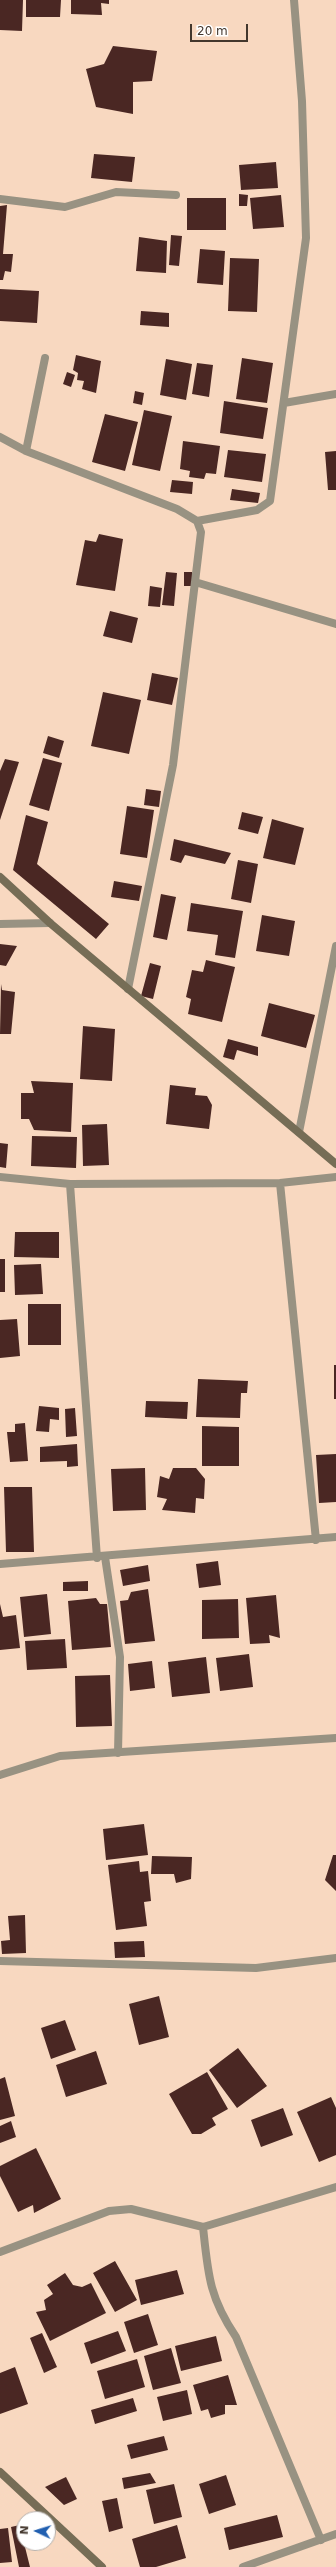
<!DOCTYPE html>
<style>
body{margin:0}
#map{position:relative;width:336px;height:2567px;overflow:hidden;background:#f8d8c0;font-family:"DejaVu Sans",sans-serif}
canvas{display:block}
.north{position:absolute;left:16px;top:2511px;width:40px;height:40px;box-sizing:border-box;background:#fff;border:1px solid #b4afab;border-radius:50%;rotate:274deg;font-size:11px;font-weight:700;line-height:16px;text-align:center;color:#43372d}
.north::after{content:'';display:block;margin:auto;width:14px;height:18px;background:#215fb0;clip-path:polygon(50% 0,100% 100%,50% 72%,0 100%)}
.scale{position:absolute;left:190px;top:24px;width:58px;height:18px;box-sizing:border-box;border:2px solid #43372d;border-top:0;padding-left:5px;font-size:12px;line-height:14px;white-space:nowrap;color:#43372d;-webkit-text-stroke:3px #fff;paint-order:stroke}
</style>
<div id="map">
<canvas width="336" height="2567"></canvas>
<div class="north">N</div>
<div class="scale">20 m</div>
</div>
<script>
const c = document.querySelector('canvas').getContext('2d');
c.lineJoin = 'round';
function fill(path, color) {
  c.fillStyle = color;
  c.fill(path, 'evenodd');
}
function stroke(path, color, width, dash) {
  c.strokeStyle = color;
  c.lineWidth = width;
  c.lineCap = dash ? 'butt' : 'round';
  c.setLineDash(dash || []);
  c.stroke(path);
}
const building = new Path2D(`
 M0 0H23L22 31 0 30Z
 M26 0H61L60 17H26Z
 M71 0H109V4L101 3 102 15 71 14Z
 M113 46 157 51 152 81 133 82V114L96 107 86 69 104 64Z
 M94 154 135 157 132 182 91 178Z
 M276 162 278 188 241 190 239 165Z
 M239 194 248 195 247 206H239Z
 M281 195 284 227 253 229 250 198Z
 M187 198H226V230H187Z
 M7 205 3 254H13L11 272 5 271 3 280H0V206Z
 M171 235 182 236 179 266 169 265Z
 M139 237 167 241 166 273 136 271Z
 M200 249 225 251 223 285 197 283Z
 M230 258 259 259 257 312 228 311Z
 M0 289 39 291 37 323 0 321Z
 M141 311 169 313V327L140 325Z
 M76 355 101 361 96 393 82 389 84 381 77 380 78 373 73 370Z
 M242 358 273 363 267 403 236 399Z
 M166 359 192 364 186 400 160 395Z
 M197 363 213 365 209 397 192 394Z
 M67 372 75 375 71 387 63 384Z
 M135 391 144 393 142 405 133 403Z
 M224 401 268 408 263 439 220 433Z
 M144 410 172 416 160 471 132 465Z
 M105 414 138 422 125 471 92 462Z
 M183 441 220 446 216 474 206 473 204 479 189 477 190 471 180 469Z
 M228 450 266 454 262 482 224 477Z
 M336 451V490H328L325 452Z
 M172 480 193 482 192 494 170 492Z
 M232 489 260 493 258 503 230 500Z
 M99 534 123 539 115 591 76 585 85 540 96 542Z
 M166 572 177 573 174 606 162 605Z
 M184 572H192V586H184Z
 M150 586 162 588 160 607 148 606Z
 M110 611 138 618 132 643 103 636Z
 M152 673 178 678 172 705 147 700Z
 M103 692 141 700 129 754 91 746Z
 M48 736 64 741 59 758 43 753Z
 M43 758 62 763 49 811 29 805Z
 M5 759 19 762 0 820V771Z
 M146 789 161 791 159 807 144 805Z
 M127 806 154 810 147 858 120 854Z
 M242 812 263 817 258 834 238 829Z
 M26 815 48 822 37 864 109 924 96 939 13 870Z
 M272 819 304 828 295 865 263 858Z
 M174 839 231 853 225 864 185 855 181 863 170 860Z
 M238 860 258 864 251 903 231 899Z
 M114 881 142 886 139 901 111 897Z
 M161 894 176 897 167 940 153 937Z
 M191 903 243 911 235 958 215 955 218 935 187 931Z
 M262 915 295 921 289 956 256 951Z
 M0 944 17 946 6 966 0 965Z
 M206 960 235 967 222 1022 188 1014 191 999 186 997 192 970 203 972Z
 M150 963 161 966 153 999 141 996Z
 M1 984 2 990 15 992 11 1034H0Z
 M269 1003 315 1015 306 1048 261 1036Z
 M83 1026 115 1029 112 1081 80 1079Z
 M228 1039 258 1047V1056L237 1050 234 1060 223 1057Z
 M31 1081 73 1083 71 1132 34 1130 29 1119H21V1093H34Z
 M170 1085 196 1088 195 1095 207 1096 212 1105 209 1129 166 1124Z
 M107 1124 109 1165 83 1166 82 1125Z
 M32 1136 77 1137 76 1168 31 1166Z
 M0 1143 8 1144 6 1168 0 1167Z
 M15 1232H59V1258L14 1257Z
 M0 1259H5V1292H0Z
 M41 1264 43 1294 15 1295 14 1265Z
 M28 1304H61V1345H28Z
 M17 1319 20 1356 0 1358V1320Z
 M334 1365H336V1399H334Z
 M198 1379 248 1381 247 1393H241L240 1418 196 1417Z
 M146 1401 188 1402 187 1419 145 1417Z
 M39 1406 59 1408V1420L50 1419 49 1432 36 1431Z
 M75 1408 77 1436 66 1437 65 1409Z
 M25 1423 28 1461 10 1462 7 1432H15V1424Z
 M202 1426 239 1427V1466H202Z
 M77 1444 78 1466 67 1467V1461L40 1462V1447Z
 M336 1454V1502L319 1503 316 1455Z
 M145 1468 146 1510 113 1511 111 1469Z
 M173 1468H196L205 1479 204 1499 196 1498 195 1513 162 1510 167 1499 157 1497 160 1476 169 1479Z
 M4 1487H32L34 1552H6Z
 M218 1561 221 1585 199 1588 196 1564Z
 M148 1565 150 1581 123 1586 120 1570Z
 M88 1581V1591H63V1582Z
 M148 1589 155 1641 125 1644 120 1601 128 1600 131 1592Z
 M47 1594 51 1634 24 1637 20 1597Z
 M276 1595 280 1638 269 1635 270 1643 250 1644 246 1598Z
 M96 1598 100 1604H107L111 1647 72 1650 68 1601Z
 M238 1599 239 1638 202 1639V1600Z
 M0 1604 3 1617 16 1615 20 1648 0 1650Z
 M65 1639 67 1668 27 1670 25 1641Z
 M249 1654 253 1687 220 1691 216 1658Z
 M206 1657 210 1693 172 1697 168 1662Z
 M152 1661 155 1688 130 1691 128 1664Z
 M110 1675 112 1726 76 1727 75 1676Z
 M144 1824 148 1855 106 1860 103 1829Z
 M333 1855H336V1891L325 1880Z
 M152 1856 192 1857 191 1879 176 1883 174 1874H151Z
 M139 1861 140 1872 148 1871 151 1901 144 1902 147 1926 116 1930 108 1865Z
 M25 1915 26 1953 2 1954 1 1941 10 1940 8 1916Z
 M144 1941 145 1957 115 1958 114 1942Z
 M159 1996 169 2037 139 2045 129 2004Z
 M65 2020 76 2050 51 2059 41 2028Z
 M238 2048 267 2086 237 2108 209 2070Z
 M96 2051 107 2084 66 2097 56 2065Z
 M207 2072 228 2109 212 2118 216 2125 201 2134H192L169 2094Z
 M5 2077 15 2116 0 2120V2079Z
 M331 2097 336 2108V2155L319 2162 297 2112Z
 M283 2108 293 2135 261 2147 251 2120Z
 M11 2121 16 2137 0 2143V2126Z
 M36 2148 61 2199 34 2213 33 2205 18 2212 0 2176V2166Z
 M115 2261 137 2300 115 2312 93 2273Z
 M177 2270 184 2294 141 2305 135 2280Z
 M65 2273 73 2285 82 2287 91 2283 106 2313 50 2341 36 2312 46 2310 44 2300 53 2294 47 2285Z
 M148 2314 158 2345 134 2353 124 2322Z
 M118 2331 126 2351 91 2364 84 2343Z
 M42 2333 57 2367 44 2373 30 2338Z
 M216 2336 222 2361 181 2371 175 2346Z
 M171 2348 181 2383 153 2390 144 2356Z
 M137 2359 145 2387 105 2399 97 2371Z
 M15 2367 28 2404 0 2414V2373Z
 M228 2375 237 2405H225V2414L211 2418 208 2409 201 2411 193 2385Z
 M187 2390 192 2414 163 2421 157 2397Z
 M133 2398 137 2411 95 2424 91 2410Z
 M164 2436 168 2450 131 2459 127 2445Z
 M150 2473 156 2483 124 2489 122 2478Z
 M226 2475 236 2505 209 2514 199 2484Z
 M66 2477 77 2499 64 2505 45 2487Z
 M174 2484 182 2517 154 2524 146 2490Z
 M117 2498 123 2528 109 2532 102 2501Z
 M277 2515 283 2537 229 2550 224 2528Z
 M24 2524V2543L30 2567H19L11 2527Z
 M177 2525 186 2558 156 2567H140L132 2539Z
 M8 2528 12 2562 0 2563V2529Z`);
const street = new Path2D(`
 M0 199 65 207 116 192 176 195
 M284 403 336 394
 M0 437 26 451 177 509 197 521 201 532 173 765 128 989
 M26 451 45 358
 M197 521 257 510 270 501 306 238 302 101 294 0
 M195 582 336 624
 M0 924 50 923
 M299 1132 336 946
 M0 1177 70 1184 280 1183 336 1177
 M280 1183 316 1540
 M70 1184 97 1558
 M105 1557 120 1657 118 1753
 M0 1564 336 1537
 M0 1775 60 1756 336 1738
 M0 1961 256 1968 336 1958
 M203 2227C208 2274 209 2297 236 2337L321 2540
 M0 2252 109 2211 131 2209 203 2227 336 2187
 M243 2567 336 2534`);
const secondary = new Path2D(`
 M0 877 50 923 336 1164
 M0 2472 102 2567`);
fill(building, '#4a2723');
stroke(street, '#989282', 8);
stroke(secondary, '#766d56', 8);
</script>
